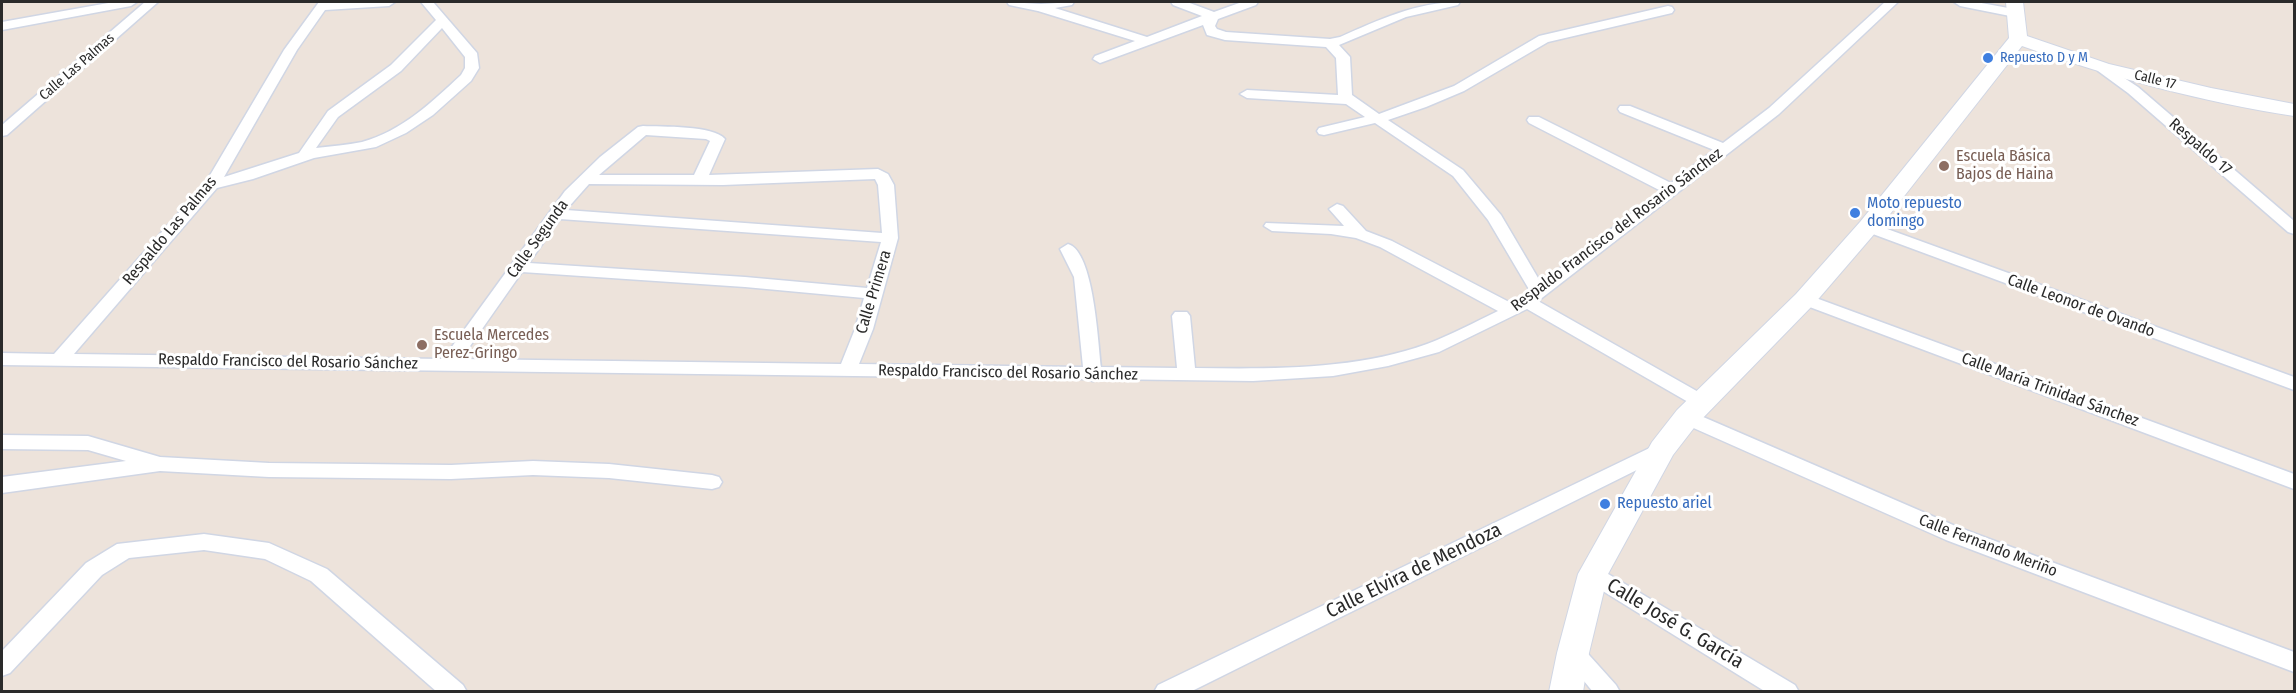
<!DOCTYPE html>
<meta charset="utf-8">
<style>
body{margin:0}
#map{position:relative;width:2296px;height:693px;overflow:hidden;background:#ede3db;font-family:"Fira Sans Condensed",sans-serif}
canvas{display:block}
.frame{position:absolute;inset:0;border:3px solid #2a2a2a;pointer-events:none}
</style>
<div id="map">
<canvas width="2296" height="693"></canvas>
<div class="frame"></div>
</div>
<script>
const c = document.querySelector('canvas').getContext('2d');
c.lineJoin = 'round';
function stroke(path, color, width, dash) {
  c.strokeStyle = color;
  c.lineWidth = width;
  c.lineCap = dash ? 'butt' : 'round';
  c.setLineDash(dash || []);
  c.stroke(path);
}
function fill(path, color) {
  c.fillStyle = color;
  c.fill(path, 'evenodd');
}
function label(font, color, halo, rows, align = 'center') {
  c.font = font + ' "Fira Sans Condensed",sans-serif';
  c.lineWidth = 6;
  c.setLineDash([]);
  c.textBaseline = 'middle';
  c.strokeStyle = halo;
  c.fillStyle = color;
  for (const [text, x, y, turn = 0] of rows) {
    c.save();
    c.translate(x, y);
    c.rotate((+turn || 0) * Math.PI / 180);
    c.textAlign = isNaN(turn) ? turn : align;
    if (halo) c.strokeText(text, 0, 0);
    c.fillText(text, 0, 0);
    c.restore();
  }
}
const street = new Path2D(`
 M114 2H137L131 6 2 30V22Z
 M145 2H158L7 135 2 136V125Z
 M319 2H395L389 6 325 10 297 50 224 177 299 153 328 111 391 65 436 20 421 2H433L477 53 479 68 471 81 433 115 406 133 376 147 314 158 253 179 217 188 74 354 443 359 565 191 600 157 638 127 643 126C662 127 713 125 725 139L709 175 878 169 888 174 894 185 898 238 873 329 859 364 1083 367 1074 277 1060 249 1068 244C1094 251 1098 343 1101 367L1177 368 1172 316 1175 312H1187L1190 316 1195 368C1270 369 1356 370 1427 344 1451 335 1475 322 1498 311L1380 247 1356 238 1331 234 1272 231 1264 226 1266 223 1344 226 1329 209 1337 204 1343 206 1366 231 1392 241 1511 303 1530 291 1488 220 1453 176 1375 123 1324 135 1319 134 1317 131 1319 128 1365 117 1346 104 1247 98 1240 94 1247 90 1338 95 1336 58 1326 47 1225 40 1207 35 1203 25 1100 63 1093 59 1095 56 1135 41 1038 11 1009 5 1007 2 1041 4 1074 2 1072 5 1055 8 1147 37 1202 16 1173 5 1171 2H1187L1214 12 1242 2H1258L1256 5 1218 19 1215 26 1217 29 1226 32 1330 39 1340 37C1379 20 1416 2 1460 2L1458 5 1406 17 1339 45 1350 57 1352 95 1379 114 1454 86 1539 36 1668 6 1672 7 1674 10 1672 13 1548 42 1464 91 1426 107 1388 120 1463 170 1501 215 1541 283 1661 191 1529 123 1527 120 1529 117H1539L1671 183 1714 150 1620 112 1618 109 1620 106H1630L1723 143 1769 108 1885 2H1898L1779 114 1538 301 1709 398 1711 403 1709 408 1702 410 1527 309 1439 352 1388 366 1333 376 1253 381 1100 379 1093 381 1086 379 2 365V353L54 354 206 182 284 50ZM442 28 465 57V68L461 75C432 102 402 131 362 142 347 145 332 146 316 148L338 117 401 71ZM646 135 706 139 710 141 694 175H599ZM875 179 878 185 882 233 566 210 589 184 723 185ZM560 219 881 242 867 288 745 277 529 263ZM522 272 745 287 864 298 855 329 841 364 461 359Z
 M1954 2H1976L2019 10 2021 13 2015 17 1960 6Z
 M2103 64 2138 87 2294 221V234L2288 232 2128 93 2098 71 2096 68Z
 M1868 222 2294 377V390L1862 230 1860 227Z
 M1805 294 2294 474V489L1799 303 1796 299 1799 295Z
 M1687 410 1960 528 2294 652V672L1946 540 1680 422 1677 417 1680 412Z
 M2 435 88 436 160 457 269 463 451 465 533 461 609 464 712 475 719 477 722 482 719 487 712 489 609 478 533 475 451 479 269 477 160 471 2 493V477L126 461 88 450 2 449Z
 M1662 442 1669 444 1672 449 1669 454 1190 692H1154L1158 685Z
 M204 534 269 543 327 569 463 685 467 692H437L311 581 265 559 204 550 129 558 102 575 10 673 2 676V651L86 563 117 544Z
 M1593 565 1795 685 1799 692H1766L1585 580 1582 574 1585 568Z
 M1573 643 1581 646 1616 685 1620 692H1593L1561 653 1565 646Z`);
const secondary = new Path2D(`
 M2006 2H2023L2027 36 2109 64 2211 88 2294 104V116C2202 102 2110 77 2022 46L1876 232 1814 304 1697 424 1673 455 1608 574 1589 653 1583 692H1549L1557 653 1578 574 1652 442 1677 410 1796 294 1860 222 2009 38Z`);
const markers = [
 [1988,58,6,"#3f7fe0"],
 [1944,166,6,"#8d6e63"],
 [1855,213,6,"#3f7fe0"],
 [422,345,6,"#8d6e63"],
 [1605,504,6,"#3f7fe0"]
];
const farShopnames = [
 ["Repuesto D y M",2000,58]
];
const farStreetnames = [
 ["Calle Las Palmas",77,67,-41],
 ["Calle 17",2155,80,14]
];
const streetNames = [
 ["Respaldo 17",2200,147,41],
 ["Respaldo Francisco del Rosario Sánchez",1617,230,-37],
 ["Respaldo Las Palmas",170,231,-50],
 ["Calle Segunda",538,239,-54],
 ["Calle Primera",874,292,-73],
 ["Calle Leonor de Ovando",2081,306,20],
 ["Respaldo Francisco del Rosario Sánchez",288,362,1],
 ["Respaldo Francisco del Rosario Sánchez",1008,373,1],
 ["Calle María Trinidad Sánchez",2050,390,20],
 ["Calle Fernando Meriño",1988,546,21]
];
const educationNames = [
 ["Escuela Básica",1956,157],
 ["Bajos de Haina",1956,175],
 ["Escuela Mercedes",434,336],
 ["Perez-Gringo",434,354]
];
const shopNames = [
 ["Moto repuesto",1867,204],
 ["domingo",1867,222],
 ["Repuesto ariel",1617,504]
];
const nearStreetnames = [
 ["Calle Elvira de Mendoza",1414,571,-26],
 ["Calle José G. García",1675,624,31]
];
stroke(street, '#d0d6e4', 3);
stroke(secondary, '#d0d6e4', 2);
fill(street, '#fff');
fill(secondary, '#fff');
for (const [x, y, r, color] of markers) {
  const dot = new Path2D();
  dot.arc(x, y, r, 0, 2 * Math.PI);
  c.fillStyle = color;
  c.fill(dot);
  stroke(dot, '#fff', 2);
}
label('14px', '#366cbe', '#fff', farShopnames, 'left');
label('14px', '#2a2a2a', '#fff', farStreetnames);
label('16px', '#2a2a2a', '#fff', streetNames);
label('16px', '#785e54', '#fff', educationNames, 'left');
label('16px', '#366cbe', '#fff', shopNames, 'left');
label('20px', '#2a2a2a', '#fff', nearStreetnames);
</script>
